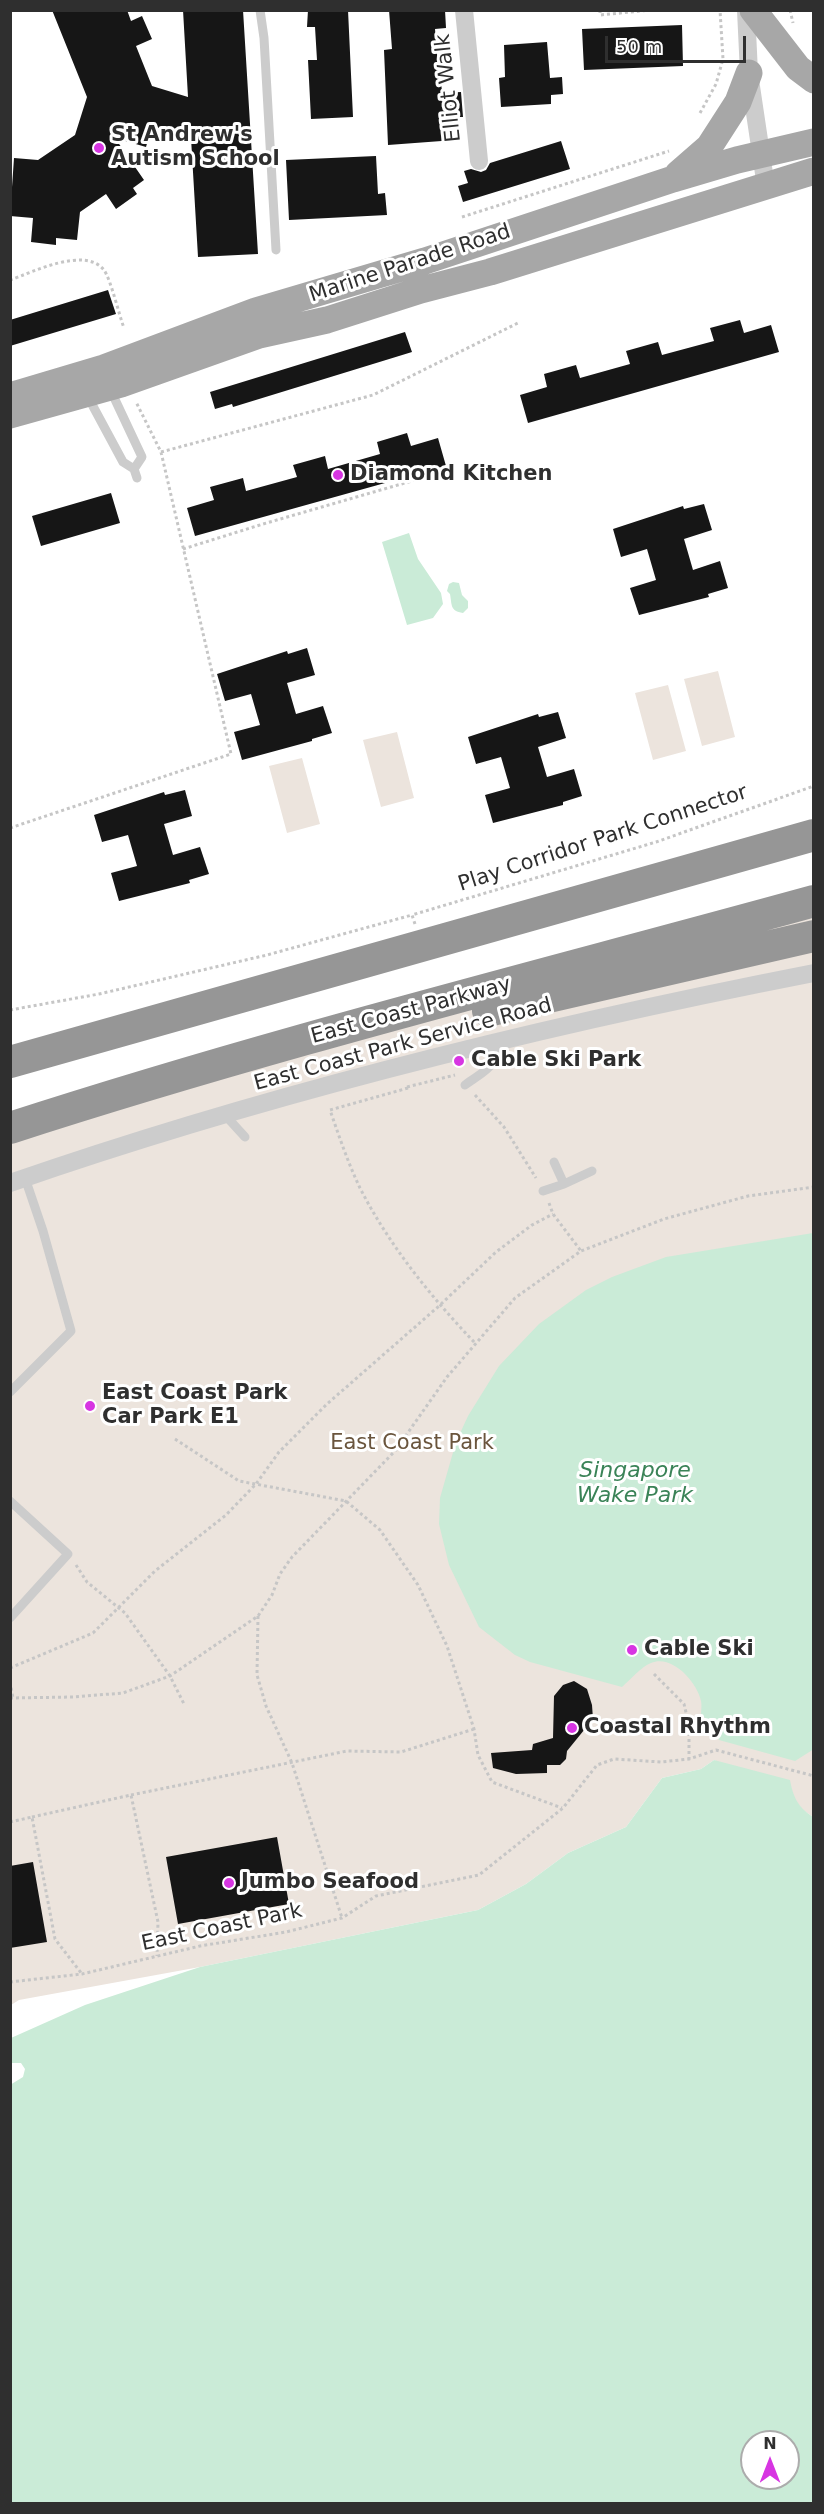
<!DOCTYPE html>
<style>
body{margin:0}
#map{position:relative;width:824px;height:2514px;overflow:hidden;background:#fff;font-family:"DejaVu Sans",sans-serif}
canvas{display:block}
.frame{position:absolute;inset:0;border:12px solid #2f2f2f;pointer-events:none}
.north{position:absolute;left:740px;top:2430px;width:60px;height:60px;box-sizing:border-box;background:#fff;border:2px solid #acacac;border-radius:50%;rotate:0deg;font-size:16px;font-weight:700;line-height:24px;text-align:center;color:#2f2f2f}
.north::after{content:'';display:block;margin:auto;width:21px;height:27px;background:#d735e2;clip-path:polygon(50% 0,100% 100%,50% 72%,0 100%)}
.scale{position:absolute;left:605px;top:36px;width:141px;height:27px;box-sizing:border-box;border:3px solid #2f2f2f;border-top:0;padding-left:8px;font-size:18px;line-height:21px;white-space:nowrap;color:#2f2f2f;-webkit-text-stroke:4px #fff;paint-order:stroke}
</style>
<div id="map">
<canvas width="824" height="2514"></canvas>
<div class="frame"></div>
<div class="north">N</div>
<div class="scale">50 m</div>
</div>
<script>
const c = document.querySelector('canvas').getContext('2d');
c.lineJoin = 'round';
function fill(path, color) {
  c.fillStyle = color;
  c.fill(path, 'evenodd');
}
function stroke(path, color, width, dash) {
  c.strokeStyle = color;
  c.lineWidth = width;
  c.lineCap = dash ? 'butt' : 'round';
  c.setLineDash(dash || []);
  c.stroke(path);
}
function label(font, color, halo, rows, align = 'center') {
  c.font = font + ' "DejaVu Sans",sans-serif';
  c.lineWidth = 6;
  c.setLineDash([]);
  c.textBaseline = 'middle';
  c.strokeStyle = halo;
  c.fillStyle = color;
  for (const [text, x, y, turn = 0] of rows) {
    c.save();
    c.translate(x, y);
    c.rotate((+turn || 0) * Math.PI / 180);
    c.textAlign = isNaN(turn) ? turn : align;
    if (halo) c.strokeText(text, 0, 0);
    c.fillText(text, 0, 0);
    c.restore();
  }
}
const green = new Path2D(`
 M718 671 735 737 702 746 684 679Z
 M668 685 686 751 653 760 635 693Z
 M397 732 414 798 381 807 363 740Z
 M302 758 320 824 287 833 269 766Z
 M813 901V1817L803 1810 793 1798 714 1760 701 1769 662 1778 626 1827 568 1853 526 1884 478 1910 200 1967 19 2000 11 2005V1129Z`);
const water = new Path2D(`
 M409 533 418 559 441 593 443 604 433 618 407 625 382 542Z
 M453 582 459 583 462 595 468 601V608L463 613C450 611 452 605 450 594L447 591 449 584Z
 M813 1233 814 1749 795 1761 719 1740 711 1722 701 1715C701 1710 702 1705 701 1701 697 1682 672 1654 651 1663 641 1667 631 1679 622 1687L530 1662 515 1655 479 1627 449 1565 439 1524 440 1498 456 1442 468 1416 499 1366 539 1324 586 1290 612 1277 666 1257Z
 M714 1760 790 1780C793 1797 798 1807 813 1817V2503H11L10 2085 23 2077 25 2069 21 2063H11V2038L85 2005 200 1967 478 1910 526 1884 568 1853 626 1827 662 1778 701 1769ZM752 2442H788V2478H752Z`);
const building = new Path2D(`
 M52 10H127L131 21 142 16 152 39 136 46 152 86 188 97 183 10H243L258 254 198 257 191 138 152 126 146 147 115 138 144 180 133 188 137 194 116 209 106 194 80 212 77 240 56 238V245L31 242 33 218 10 216 14 158 38 160 75 135 87 97Z
 M308 10H348L353 117 311 119 308 60H317L315 27H307Z
 M389 10H445L446 28 435 29 438 66H440L442 93 461 92 463 117H454L455 140 388 145 384 50 392 49Z
 M682 25 683 66 584 70 582 29Z
 M547 42 550 78 562 77 563 94 551 95V104L501 107 499 78 505 77 504 45Z
 M561 141 570 169 463 202 458 186 468 183 464 171 471 169 481 172 486 170 490 163Z
 M376 156 378 194 385 193 387 215 289 220 286 160Z
 M108 290 116 314 10 346V320Z
 M740 320 744 333 771 325 779 352 528 423 520 395 547 387 544 374 576 365 580 378 630 364 626 351 658 342 662 355 714 341 710 328Z
 M405 332 412 352 233 407 232 404 215 409 210 392Z
 M407 433 411 446 438 438 446 466 195 536 187 508 214 500 210 487 243 478 246 491 297 477 293 465 318 458 325 456 328 469 380 454 377 442Z
 M111 493 120 523 41 546 32 516Z
 M704 504 712 530 684 539 693 570 720 561 728 588 708 594 709 597 639 615 630 588 656 580 647 549 621 557 613 529 683 506 684 509Z
 M307 648 315 675 287 683 296 714 323 706 332 733 312 739V741L242 760 234 732 260 725 251 694 225 701 217 674 287 651 288 654Z
 M558 712 566 738 538 747 547 777 574 769 582 796 563 802V805L493 823 485 795 510 788 501 757 476 764 468 737 538 714 539 717Z
 M185 790 192 816 164 824 173 855 200 847 209 874 189 880 190 883 119 901 111 873 137 866 128 835 102 842 94 815 164 792 165 795Z
 M574 1681 587 1689 592 1705 593 1719 567 1751 566 1759 560 1765H547V1773L516 1774 493 1768 491 1753 532 1750 533 1744 553 1738 554 1696 563 1685Z
 M277 1837 289 1904 178 1924 166 1857Z
 M33 1862 47 1942 10 1948V1866Z`);
const path = new Path2D(`
 M600 10V15L651 10
 M790 10 793 23
 M700 113 716 84 723 59 720 10
 M462 217 669 151
 M10 280C33 272 85 246 104 270 111 280 119 315 124 328
 M161 452 373 395 518 323
 M183 549 263 524 443 472
 M10 828 231 754 161 452 136 402
 M415 924 412 915 656 842 814 786
 M10 1010 99 994 267 955 412 915
 M407 1087 455 1075
 M408 1088 330 1110C339 1136 348 1163 360 1188 389 1245 431 1297 475 1343
 M475 1095 504 1127 536 1178
 M549 1203 553 1214 581 1251
 M175 1439 239 1481 346 1501 380 1530 418 1585 447 1646 474 1729 478 1755 492 1782 562 1808
 M76 1565 87 1582 125 1613 170 1676 184 1704
 M258 1616 257 1675 266 1706 292 1763 342 1918
 M10 1668 93 1633 155 1571 226 1515 256 1484 279 1452 327 1404 439 1306 496 1252 532 1225 553 1214
 M654 1674 684 1704 689 1725V1759
 M10 1682 13 1698
 M10 1698 73 1697 123 1693 170 1676 258 1616 272 1595 280 1574 292 1557 395 1451 447 1377 515 1298 581 1251 664 1219 748 1196 814 1187
 M131 1795 347 1751 401 1752 474 1729
 M32 1817 131 1795 158 1922 157 1956
 M10 1822 32 1817 55 1939 82 1974
 M10 1982 82 1974 200 1946 286 1932 342 1918 376 1896 479 1875 563 1808 597 1765 614 1759 661 1762 689 1759 716 1750 814 1776`);
const service = new Path2D(`
 M260 10 264 38 276 250
 M111 391 142 457 134 469
 M88 397 123 462 134 469 137 478
 M465 1085C484 1071 501 1066 495 1040
 M225 1115 245 1137
 M554 1162 564 1184
 M543 1191 564 1184 592 1171
 M10 1392 71 1331 43 1231 25 1178
 M10 1501 68 1554 10 1618`);
const minor = new Path2D(`
 M464 10 479 161
 M746 10 749 73 766 187
 M10 1183C272 1092 542 1026 814 973`);
const primary = new Path2D(`
 M753 10 798 68 814 80
 M678 174 709 147 738 102 749 73
 M10 396 104 368 256 311 425 261 673 179 737 160 814 142
 M10 415 121 384 259 335 327 320 421 290 490 272 814 171`);
const motorway = new Path2D(`
 M488 1011 814 936
 M10 1062 814 835
 M10 1128C275 1042 545 975 814 901`);
const markers = [
 [99,148,6,"#d735e2"],
 [338,475,6,"#d735e2"],
 [459,1061,6,"#d735e2"],
 [90,1406,6,"#d735e2"],
 [632,1650,6,"#d735e2"],
 [572,1728,6,"#d735e2"],
 [229,1883,6,"#d735e2"]
];
const streetNames = [
 ["Elliot Walk",449,88,-96],
 ["Marine Parade Road",410,264,-18],
 ["Play Corridor Park Connector",603,839,-18],
 ["East Coast Parkway",411,1011,-15],
 ["East Coast Park Service Road",403,1045,-15],
 ["East Coast Park",222,1928,-12]
];
const poiNames = [
 ["St Andrew's",111,136],
 ["Autism School",111,160],
 ["Diamond Kitchen",350,475],
 ["Cable Ski Park",471,1061],
 ["East Coast Park",102,1394],
 ["Car Park E1",102,1418],
 ["Cable Ski",644,1650],
 ["Coastal Rhythm",584,1728],
 ["Jumbo Seafood",241,1883]
];
const parkNames = [
 ["East Coast Park",412,1444]
];
const waterNames = [
 ["Singapore",635,1471],
 ["Wake Park",635,1496]
];
fill(green, '#ece4dd');
fill(water, '#caebd7');
fill(building, '#161616');
stroke(path, '#c6c6c6', 3, [3, 3]);
stroke(service, '#ccc', 9);
stroke(minor, '#ccc', 18);
stroke(primary, '#a7a7a7', 27);
stroke(motorway, '#969696', 32);
for (const [x, y, r, color] of markers) {
  const dot = new Path2D();
  dot.arc(x, y, r, 0, 2 * Math.PI);
  c.fillStyle = color;
  c.fill(dot);
  stroke(dot, '#fff', 2);
}
label('21px', '#2f2f2f', '#fff', streetNames);
label('bold 21px', '#2f2f2f', '#fff', poiNames, 'left');
label('21px', '#6a553d', '#fff', parkNames);
label('italic 22px', '#3a8357', '#fff', waterNames);
</script>
